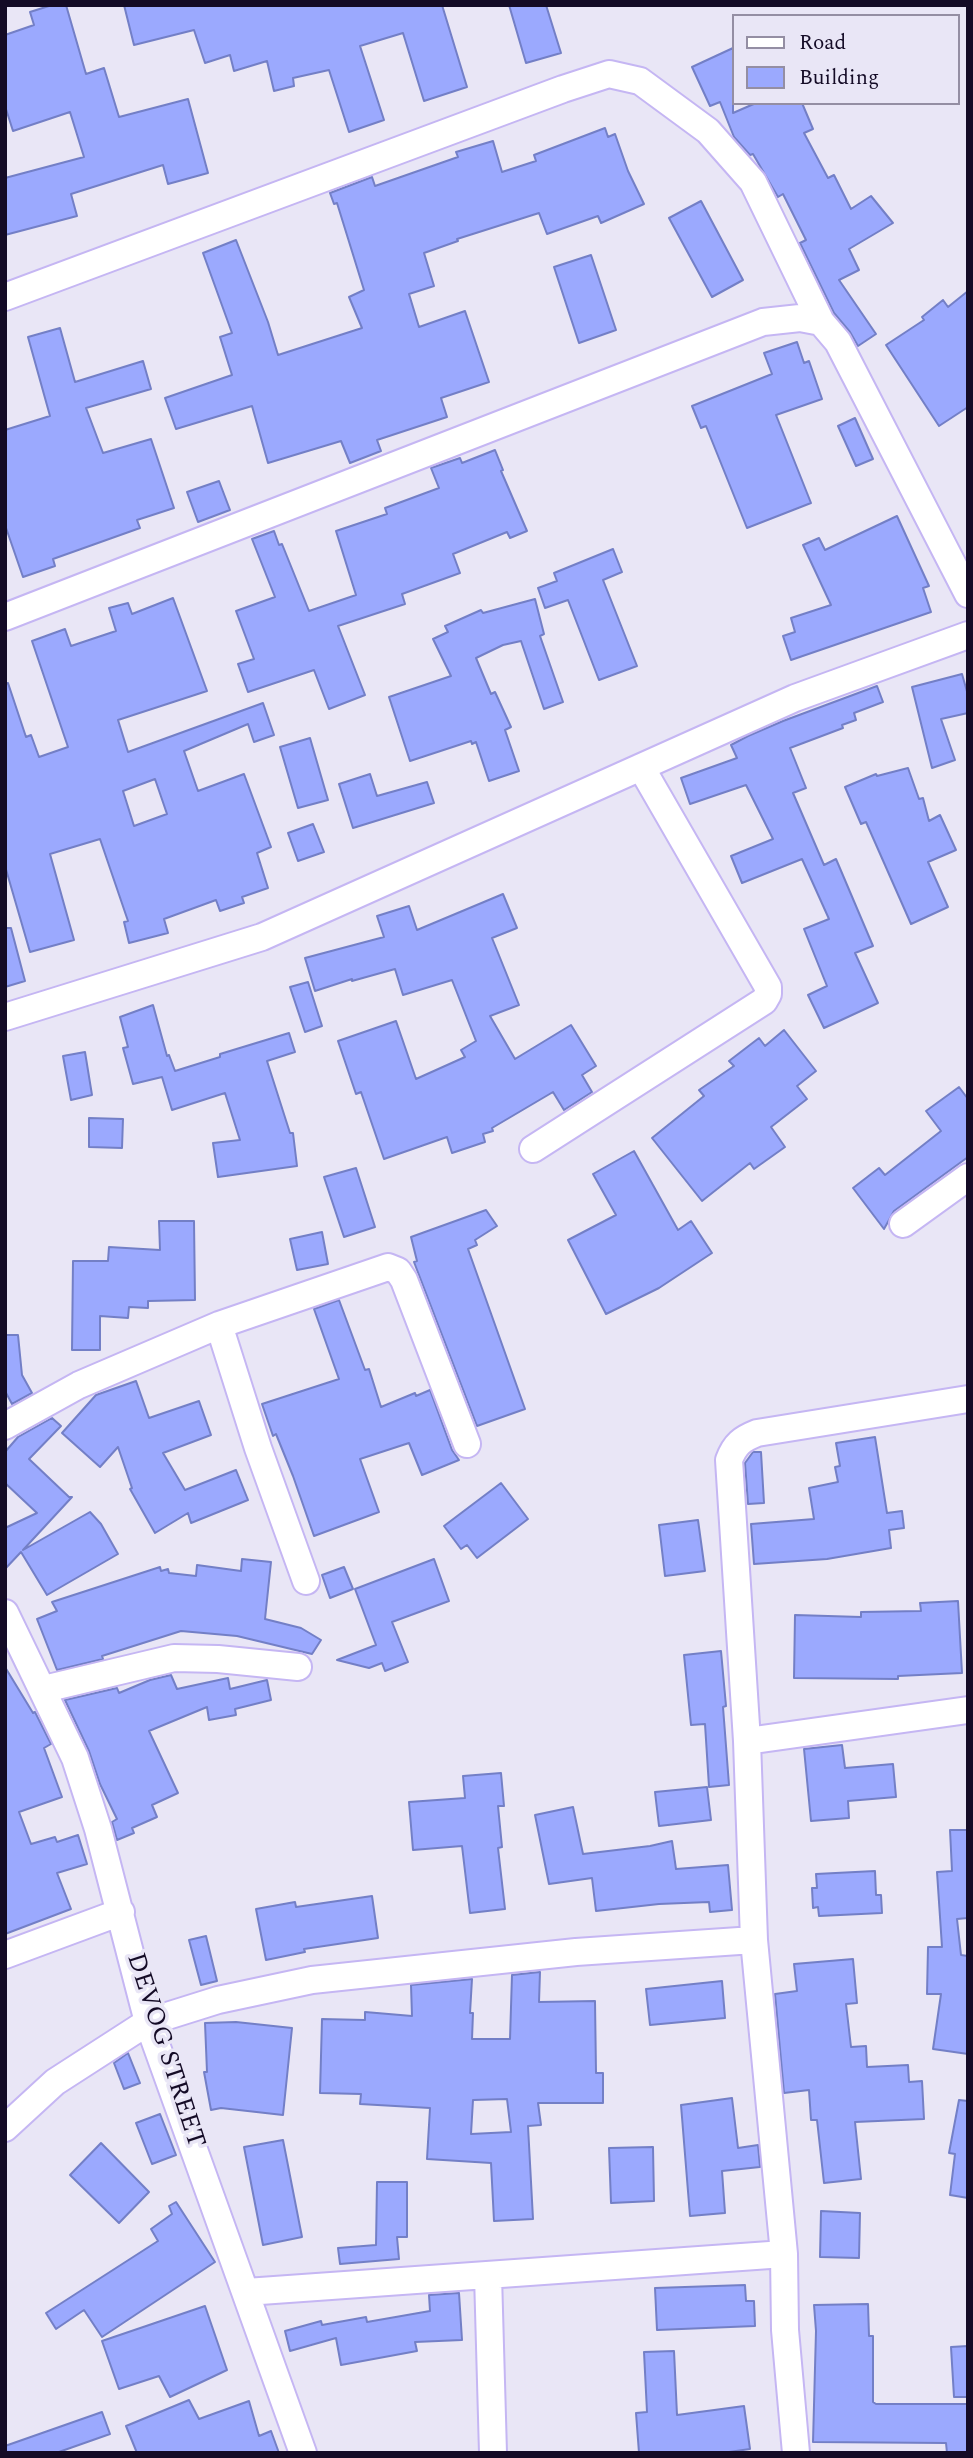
<!DOCTYPE html>
<style>
body{margin:0}
#map{position:relative;width:973px;height:2458px;overflow:hidden;background:#e9e6f6;font-family:Spectral,serif}
canvas{display:block}
.frame{position:absolute;inset:0;border:7px solid #140b26;pointer-events:none}
.legend{position:absolute;left:732px;top:14px;width:228px;height:91px;box-sizing:border-box;background:#e9e6f6;border:2px solid #948ea3;margin:0;padding:9px 12px;list-style:none;font-size:21px;color:#140b26}
.legend li{display:flex;align-items:center;gap:14px;height:35px}
.legend b{width:35px;border:2px solid #948ea3}
</style>
<div id="map">
<canvas width="973" height="2458"></canvas>
<div class="frame"></div>
<ul class="legend">
<li><b style="height:9px;background:#fff"></b>Road</li>
<li><b style="height:19px;background:#9ba9fe"></b>Building</li>
</ul>
</div>
<script>
const c = document.querySelector('canvas').getContext('2d');
c.lineJoin = 'round';
function fill(path, color) {
  c.fillStyle = color;
  c.fill(path, 'evenodd');
}
function stroke(path, color, width, dash) {
  c.strokeStyle = color;
  c.lineWidth = width;
  c.lineCap = dash ? 'butt' : 'round';
  c.setLineDash(dash || []);
  c.stroke(path);
}
function label(font, color, halo, rows, align = 'center') {
  c.font = font + ' Spectral,serif';
  c.lineWidth = 7;
  c.setLineDash([]);
  c.textBaseline = 'middle';
  c.strokeStyle = halo;
  c.fillStyle = color;
  for (const [text, x, y, turn = 0] of rows) {
    c.save();
    c.translate(x, y);
    c.rotate((+turn || 0) * Math.PI / 180);
    c.textAlign = isNaN(turn) ? turn : align;
    if (halo) c.strokeText(text, 0, 0);
    c.fillText(text, 0, 0);
    c.restore();
  }
}
const building = new Path2D(`
 M52 5H66L86 74 104 68 119 117 188 99 208 173 168 184 163 165 71 194 77 216 5 235V178L84 157 70 112 13 131 5 106V35L34 25 30 12Z
 M124 5H442L467 87 424 101 403 33 360 46 384 120 349 132 329 70 293 78 294 86 274 91 267 61 234 71 230 55 205 63 194 30 134 45Z
 M509 5H546L561 53 526 63Z
 M733 48V113L756 103H802L813 129 804 133 828 178 834 175 851 209 871 196 893 223 849 249 859 270 839 280 876 334 858 346 850 332 834 313 800 243 806 240 783 194 778 197 753 154 750 155 734 137 720 102 710 106 692 67Z
 M605 128 608 137 615 134 628 171 644 204 601 223 598 216 547 234 539 213 457 239 458 241 424 253 434 286 409 294 419 327 465 311 489 382 441 398 447 417 377 440 381 451 350 463 341 441 268 463 252 406 176 429 165 398 232 375 220 337 232 333 203 253 236 240 268 322 278 355 362 328 349 297 364 290 337 203 334 204 330 193 372 177 375 186 458 157 456 152 493 141 502 172 536 161 534 155Z
 M701 201 743 280 712 297 669 218Z
 M591 255 616 330 579 343 554 267Z
 M968 291V407L939 426 886 345 924 320 922 317 943 300 948 307Z
 M60 328 75 382 143 361 151 389 86 408 103 453 151 439 174 508 137 520 140 528 53 559 55 566 23 577 5 525V430L50 416 28 337Z
 M797 342 804 363 809 361 822 399 776 415 811 503 747 528 706 426 701 428 692 406 772 374 764 353Z
 M855 418 873 459 856 466 838 426Z
 M495 450 503 470 501 471 527 531 510 538 507 532 453 554 460 573 402 594 405 604 338 626 365 695 329 709 314 670 248 692 238 664 254 659 236 611 275 597 252 539 274 531 279 545 282 544 309 611 356 595 336 531 387 514 385 508 439 488 431 468 460 458 462 463Z
 M219 481 230 510 198 522 187 492Z
 M897 516 929 586 923 588 931 612 791 660 783 636 795 632 791 618 831 605 803 545 819 538 825 550Z
 M613 549 622 572 603 580 637 666 599 680 568 600 545 608 538 588 557 581 554 573Z
 M173 598 207 691 118 720 128 752 263 703 274 735 254 742 248 724 184 751 198 791 244 774 271 847 257 853 268 888 242 897 244 903 220 911 216 900 164 919 168 933 129 943 124 922 128 921 100 839 50 854 74 940 30 952 5 866V684L8 683 26 737 31 735 39 757 68 747 32 641 65 629 71 646 116 631 109 608 128 603 132 614ZM155 779 167 814 134 826 123 791Z
 M535 599 544 634 540 636 563 702 544 709 521 641 503 645 476 658 491 694 495 692 511 727 505 730 519 771 489 781 476 742 472 744 471 741 410 761 389 697 451 676 433 639 448 632 445 626 481 610 483 613Z
 M962 674 968 695V713L941 719 955 760 932 768 912 687Z
 M877 686 883 702 854 713 856 720 842 725 843 728 790 748 806 788 793 793 824 865 836 859 873 946 855 953 878 1003 824 1028 808 995 827 986 804 929 829 919 802 859 742 883 731 856 773 839 746 785 690 804 681 778 737 758 731 745 748 736 783 721Z
 M310 738 328 800 298 808 280 747Z
 M908 768 919 799 923 798 929 821 940 815 956 850 928 862 948 907 911 924 866 822 861 824 845 787 876 774 877 776Z
 M370 774 377 796 427 782 434 803 353 828 339 784Z
 M313 824 324 852 298 861 288 833Z
 M503 894 517 928 492 938 519 1005 490 1016 515 1059 571 1025 596 1066 582 1075 592 1092 564 1110 553 1092 492 1128 493 1131 483 1134 485 1142 452 1153 447 1137 384 1159 361 1092 356 1094 338 1041 396 1021 416 1079 465 1057 461 1050 476 1041 452 980 403 995 395 969 352 981V979L315 991 305 958 384 937 377 916 409 906 417 930Z
 M5 928H11L25 981 5 987Z
 M308 982 322 1026 305 1032 290 987Z
 M153 1005 167 1056 169 1055 175 1071 220 1057V1054L289 1033 295 1052 267 1061 290 1133H293L297 1166 218 1177 213 1143 240 1140 225 1093 172 1110 162 1077 133 1084 123 1048 128 1047 120 1017Z
 M784 1030 816 1071 797 1086 807 1099 771 1127 785 1147 754 1169 750 1163 702 1201 652 1138 704 1096 699 1090 734 1066 729 1061 759 1038 765 1046Z
 M85 1052 92 1095 71 1100 63 1056Z
 M959 1087 968 1099V1157L894 1211 884 1229 853 1188 879 1168 885 1175 941 1131 926 1111Z
 M89 1118 123 1119 122 1148 89 1147Z
 M634 1151 678 1230 691 1221 712 1253 659 1288 606 1314 568 1240 616 1215 593 1174Z
 M356 1168 375 1227 344 1237 324 1177Z
 M486 1210 497 1226 475 1240 477 1245 468 1249 525 1409 477 1426 414 1262 417 1261 411 1237Z
 M159 1221H194L195 1300 148 1301V1308L129 1307 128 1318 100 1316V1350H72L73 1261H108L109 1247 160 1250Z
 M322 1232 328 1264 297 1270 290 1239Z
 M339 1300 365 1370 369 1369 381 1407 415 1393 416 1396 430 1390 452 1450 459 1460 422 1475 409 1443 360 1459 379 1512 314 1536 293 1476 276 1434 273 1436 262 1404 339 1379 314 1309Z
 M5 1335H18L22 1375 32 1393 12 1404 5 1391Z
 M136 1381 149 1418 199 1401 211 1435 163 1453 185 1490 236 1470 248 1500 191 1523 188 1513 155 1533 130 1489 132 1488 118 1447 100 1467 62 1433 96 1395Z
 M52 1418 61 1426 29 1459 69 1497H72L23 1550 90 1512 101 1524 118 1554 47 1595 21 1552 5 1569V1528L37 1513 5 1483V1452L18 1437Z
 M875 1437 887 1513 902 1511 904 1528 889 1530 891 1548 827 1559 754 1564 751 1524 814 1519 809 1488 838 1482 835 1467 840 1466 836 1443Z
 M753 1452H761L764 1503 748 1504 745 1463Z
 M501 1483 528 1519 477 1558 467 1545 461 1549 444 1526Z
 M698 1520 705 1571 665 1576 659 1525Z
 M242 1559 271 1562 265 1619 301 1628 321 1640 312 1654 237 1636 181 1631 102 1656 103 1659 57 1670 37 1619 57 1611 52 1602 160 1567 161 1571 168 1569 169 1573 196 1576 197 1565 241 1571Z
 M434 1559 449 1601 392 1622 408 1662 385 1671 382 1663 369 1668 337 1660 376 1645 355 1589Z
 M344 1567 353 1589 330 1598 322 1575Z
 M958 1601 962 1673 898 1676V1679L794 1678 795 1615 861 1617V1612L921 1611 920 1603Z
 M721 1651 726 1706 723 1707 729 1785 709 1787 705 1724 691 1725 684 1655Z
 M5 1667 33 1713 35 1712 51 1744 44 1748 62 1797 19 1812 31 1844 55 1837 57 1842 78 1835 87 1864 57 1873 71 1909 5 1934Z
 M171 1675 177 1689 228 1678 230 1689 267 1680 271 1700 235 1709 236 1715 209 1720 207 1707 149 1731 178 1793 152 1805 157 1817 132 1828 134 1833 117 1840 112 1822 117 1819 100 1784 89 1751 65 1700 117 1688 119 1693 150 1680Z
 M842 1745 845 1768 893 1764 896 1797 848 1801 849 1818 811 1821 804 1749Z
 M501 1773 504 1806H498L502 1847 498 1848 505 1909 470 1913 462 1846 413 1850 409 1802 465 1798 463 1776Z
 M707 1787 711 1820 659 1826 655 1792Z
 M573 1807 583 1854 650 1846 672 1841 676 1869 728 1865 732 1910 710 1912 709 1902 659 1904 596 1911 592 1878 549 1884 535 1815Z
 M950 1830H968V1918L957 1919 961 1955 968 1956V2054L933 2049 941 1994H927L928 1947H942L937 1872 952 1871Z
 M875 1871 876 1895H881L882 1913 819 1916 818 1907 813 1908 812 1888H817L816 1874Z
 M372 1896 378 1938 304 1949 305 1952 266 1960 256 1909 295 1902 296 1907Z
 M206 1936 217 1981 201 1985 189 1940Z
 M853 1959 857 2003 846 2004 851 2047 866 2046 867 2067 908 2065 909 2082 922 2081 924 2119 855 2122 861 2179 824 2183 817 2120H811L809 2090 784 2093 775 1994 797 1991 794 1964Z
 M540 1972 539 2002 595 2001 596 2073H603V2103H538L541 2125 528 2126 533 2219 494 2221 491 2163 427 2159 430 2108 360 2104 361 2094 320 2093 322 2019 365 2020V2012L412 2016 411 1985 472 1979 470 2013H473L472 2039H510L512 1975ZM507 2099 511 2132 471 2134 473 2100Z
 M722 1981 725 2018 650 2025 646 1989Z
 M236 2022 292 2028 283 2115 221 2108 211 2110 204 2072H207L205 2023Z
 M128 2053 140 2083 124 2089 114 2063Z
 M732 2098 738 2148 758 2145 760 2167 722 2171 725 2213 690 2216 681 2105Z
 M959 2100 968 2101V2198L950 2195 955 2154 949 2153Z
 M160 2114 176 2155 152 2164 136 2123Z
 M283 2140 302 2237 263 2245 244 2147Z
 M101 2143 149 2192 119 2223 70 2175Z
 M653 2147 654 2201 611 2203 609 2148Z
 M377 2182H407V2237H397L399 2259 340 2264 338 2248 376 2245Z
 M176 2202 215 2262 102 2337 84 2310 56 2329 46 2313 158 2241 151 2229 172 2214 169 2206Z
 M821 2211 860 2213 859 2258 820 2257Z
 M745 2285 746 2301H754L755 2326 657 2330 655 2288Z
 M459 2293 462 2340 415 2342 417 2351 341 2365 336 2338 290 2351 285 2331 321 2321 322 2325 366 2317 367 2322 430 2311 429 2295Z
 M868 2304 869 2336H873V2402L876 2404H968V2453H947L946 2443 813 2442 816 2331 814 2305Z
 M205 2306 227 2370 170 2397 159 2376 119 2389 102 2341Z
 M968 2346V2397H954L951 2347Z
 M674 2351 677 2415 744 2406 750 2449 722 2453H639L636 2413 647 2412 644 2352Z
 M189 2400 199 2419 249 2401 259 2436 271 2431 279 2453H137L126 2426Z
 M102 2412 110 2434 56 2453H5V2446Z`);
const minor = new Path2D(`
 M5 297 563 89 609 74 640 81 708 131 753 182 821 322
 M5 617 763 322 800 318 821 322 838 342 968 594
 M5 1017 262 937 795 698 968 635
 M533 1149 764 1001 768 994V987L641 767
 M903 1224 968 1177
 M219 1325 258 1448 306 1581
 M5 1426 79 1385 219 1325 388 1267 398 1271 404 1280 467 1444
 M5 1613 75 1758 98 1829 148 2022 303 2453
 M44 1689 174 1658 218 1659 298 1667
 M747 1741 968 1710
 M5 1955 121 1912
 M5 2128 55 2082 148 2022 218 2000 312 1980 576 1952 754 1940
 M488 2275 493 2453
 M246 2292 784 2254
 M796 2453 785 2330 784 2254 754 1940 747 1741 729 1460C735 1444 742 1439 757 1433L968 1399`);
const streetNames = [
 ["DEVOG STREET",164,2051,72]
];
fill(building, '#9ba9fe');
stroke(building, '#737fc6', 2);
stroke(minor, '#c5b6f3', 30);
stroke(minor, '#fff', 26);
label('26px', '#140b26', '#e9e6f6', streetNames);
</script>
